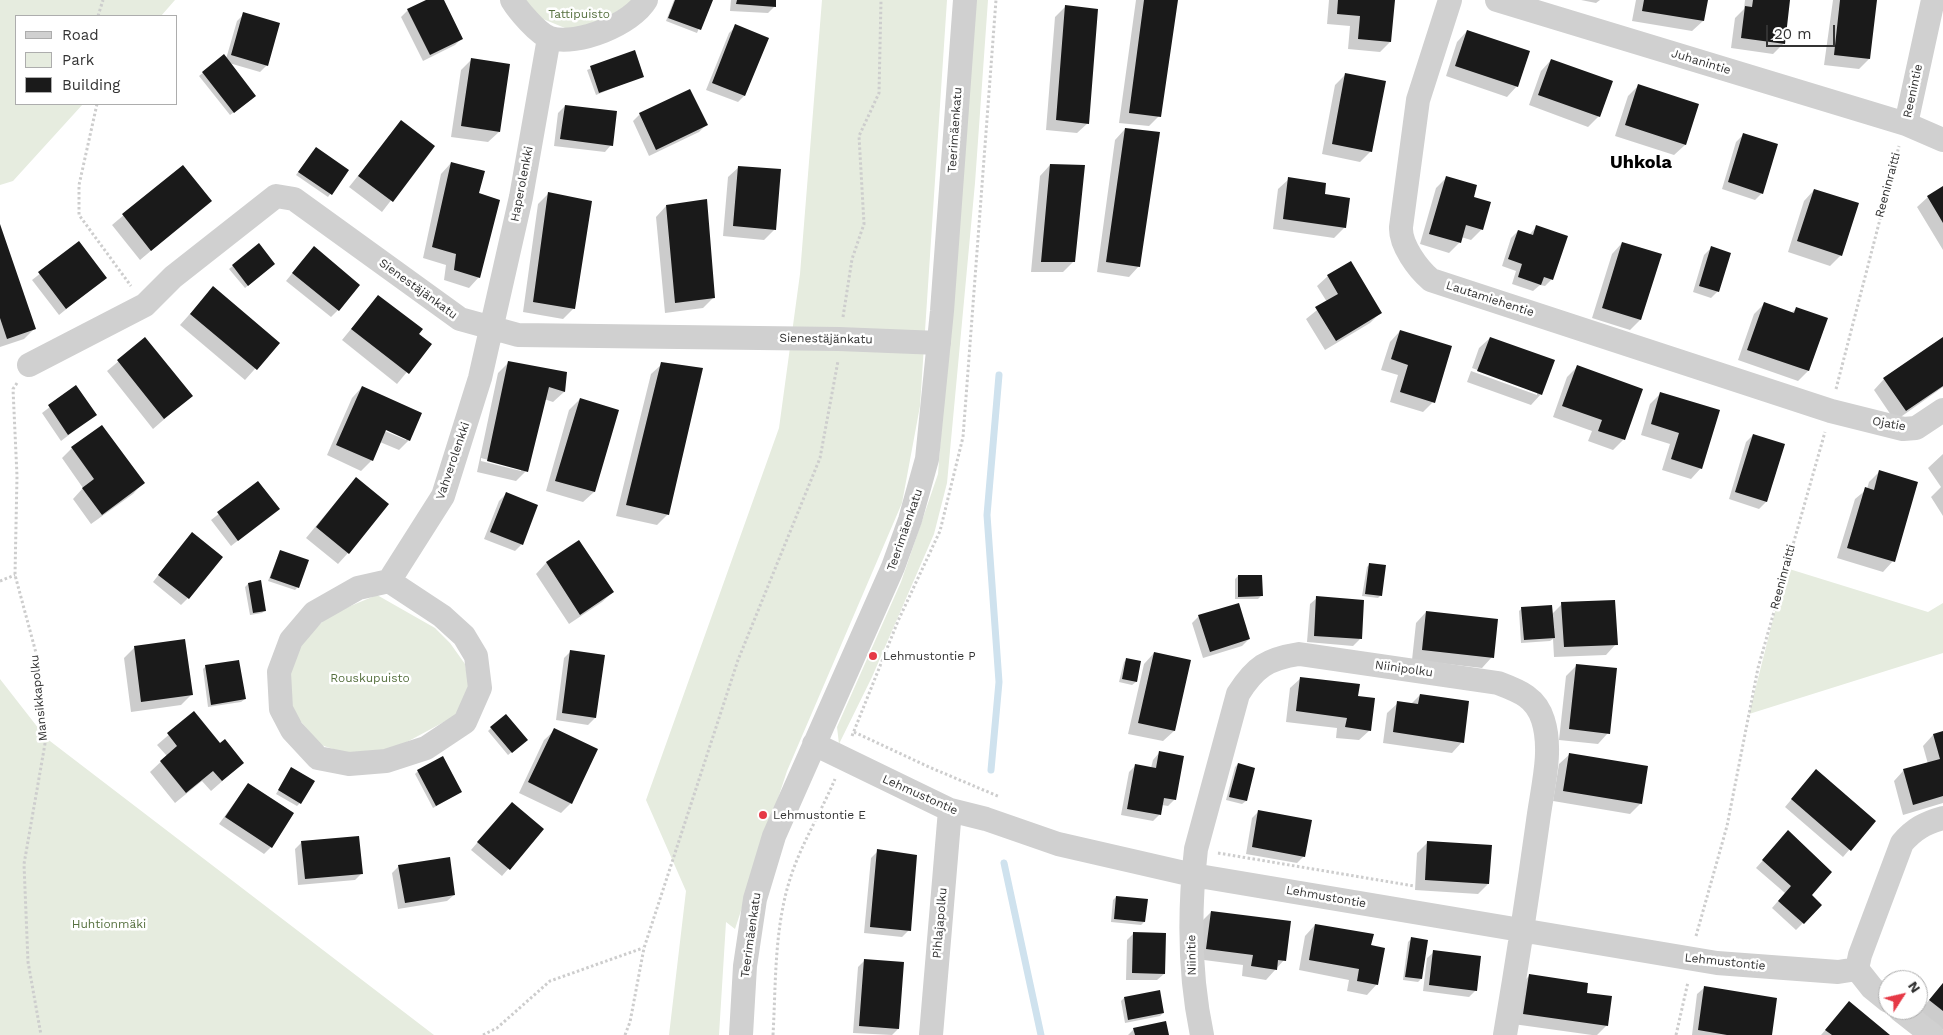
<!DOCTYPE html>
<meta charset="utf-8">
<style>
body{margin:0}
#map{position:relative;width:1943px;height:1035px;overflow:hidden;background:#fff;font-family:"Work Sans",sans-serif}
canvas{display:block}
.legend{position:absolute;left:15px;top:15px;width:162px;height:90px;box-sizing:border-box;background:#fff;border:1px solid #adadad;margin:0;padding:6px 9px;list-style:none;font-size:15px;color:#333}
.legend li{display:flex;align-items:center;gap:10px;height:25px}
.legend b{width:25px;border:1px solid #adadad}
.north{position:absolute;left:1878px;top:970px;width:50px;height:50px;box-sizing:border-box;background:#fff;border:1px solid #adadad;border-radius:50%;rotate:55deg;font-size:14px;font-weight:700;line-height:20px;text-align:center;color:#333}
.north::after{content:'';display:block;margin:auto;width:18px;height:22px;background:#e63946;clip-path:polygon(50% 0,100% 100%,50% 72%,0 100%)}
.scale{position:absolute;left:1766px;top:25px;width:69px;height:22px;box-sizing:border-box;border:2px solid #333;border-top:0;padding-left:6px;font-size:15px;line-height:18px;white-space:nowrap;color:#333;-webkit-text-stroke:4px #fff;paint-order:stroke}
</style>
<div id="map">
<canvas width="1943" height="1035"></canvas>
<ul class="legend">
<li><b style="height:6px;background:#d0d0d0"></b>Road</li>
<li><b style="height:14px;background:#e6ecdf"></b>Park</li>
<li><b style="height:14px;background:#1a1a1a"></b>Building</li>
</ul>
<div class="north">N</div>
<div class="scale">20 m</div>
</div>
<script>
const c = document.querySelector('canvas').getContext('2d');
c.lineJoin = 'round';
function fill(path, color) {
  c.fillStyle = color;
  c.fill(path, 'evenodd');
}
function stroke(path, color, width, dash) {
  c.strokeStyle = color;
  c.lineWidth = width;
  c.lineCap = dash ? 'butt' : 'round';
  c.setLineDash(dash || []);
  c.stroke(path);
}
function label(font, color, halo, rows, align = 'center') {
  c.font = font + ' "Work Sans",sans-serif';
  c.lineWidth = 5;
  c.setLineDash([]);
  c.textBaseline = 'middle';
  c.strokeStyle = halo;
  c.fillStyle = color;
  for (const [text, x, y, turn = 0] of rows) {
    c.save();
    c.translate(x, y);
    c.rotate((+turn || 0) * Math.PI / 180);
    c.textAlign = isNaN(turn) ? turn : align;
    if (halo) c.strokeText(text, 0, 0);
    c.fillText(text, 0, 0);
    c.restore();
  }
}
const green = new Path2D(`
 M0 0H175L161 16H16V104H83L13 181 0 185Z
 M522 0H635L590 28H565L543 19Z
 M822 0H947L920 406 902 503 787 771 735 929 726 922 719 1035H669L686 891 646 800 779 428 800 274Z
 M973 0H988L975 183 947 483 934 534 872 677 839 744 837 727 901 582 938 474Z
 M1786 568 1928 612 1943 603V653L1749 714Z
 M377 595 435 628 450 643 465 664 469 688 455 716 392 750 348 754 321 745 296 716 288 695 287 675 302 641 331 614Z
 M0 679 46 738 434 1035H0Z`);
const shadow = new Path2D(`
 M428 0H442L462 38 455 45 423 61 401 17 408 10Z
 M674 0H711L697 33 666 21Z
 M731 0H775V6L768 13 730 11Z
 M1136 0H1177L1159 116 1149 126 1119 123Z
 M1329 0H1394L1390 42 1380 52 1348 49 1350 26 1327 24Z
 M1581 0H1600L1596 3Z
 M1636 0H1706L1703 21 1692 31 1632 21Z
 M1745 0H1789L1784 43 1773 54 1731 48 1735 18 1744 9Z
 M1833 0H1876L1869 59 1859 69 1824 65Z
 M1066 6 1088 123 1077 133 1046 130 1055 17Z
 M244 14 267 65 260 72 229 63 252 99 230 115 199 76 224 56 226 59 237 21Z
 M736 26 744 96 738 102 706 90 729 33Z
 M1467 31 1517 86 1507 97 1446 76 1457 42Z
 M634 51 643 76 596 95 587 70Z
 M472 59 499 132 488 142 451 137 461 70Z
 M1551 60 1599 116 1588 127 1529 105 1541 71Z
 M1346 74 1371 151 1360 162 1322 154 1335 85Z
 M1638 86 1698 105 1685 145 1674 155 1615 136 1628 96Z
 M565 106 611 145 605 152 554 146 558 113Z
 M640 114 706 125 699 132 649 156 633 121Z
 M401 122 433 146 382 212 349 187Z
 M1125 129 1139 266 1129 277 1097 272 1115 140Z
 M1743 135 1762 193 1755 200 1722 189 1736 142Z
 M313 151 347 171 328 197 296 175Z
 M451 163 477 193 479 277 469 288 444 280 446 265 423 258 441 174Z
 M1050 165 1074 261 1063 272H1031L1040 176Z
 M182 166 210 201 140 260 112 225Z
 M739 167 775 229 764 240 723 236 728 177Z
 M1447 177 1472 198 1482 229 1471 240 1461 237 1460 242 1449 253 1420 244 1436 188Z
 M1289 179 1323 195 1345 227 1334 238 1273 229 1278 189Z
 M1943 188V250L1917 207 1928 197Z
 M1814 190 1841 255 1830 266 1788 252 1804 201Z
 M549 193 574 308 563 319 523 312 538 204Z
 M666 206 714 297 703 308 665 313 656 217Z
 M0 226 34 329 24 339 0 347Z
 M1537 226 1552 279 1545 286 1540 285 1533 291 1512 284 1516 271 1502 266 1511 238 1518 231 1529 235Z
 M79 243 105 278 59 315 32 280Z
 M1622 243 1640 320 1630 330 1592 318 1612 254Z
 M259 245 271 267 245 288 229 269Z
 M1711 248 1718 291 1711 298 1693 292 1704 255Z
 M307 255 338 310 331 317 286 281Z
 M1328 276 1381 312 1370 323 1325 350 1306 319 1327 302 1317 286Z
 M213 288 278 343 245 380 180 325Z
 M378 296 430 344 397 384 342 340Z
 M1764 304 1791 313 1797 308 1808 371 1798 381 1738 360 1754 314Z
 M1400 331 1433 402 1423 412 1390 402 1398 375 1381 370 1390 342Z
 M1490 338 1541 394 1531 405 1467 382 1471 371 1537 395V392L1472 368 1479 348Z
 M1943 338V387L1895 421 1874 390 1884 379Z
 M145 339 191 396 153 429 107 371Z
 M508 363 566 373 564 392 553 402 544 399 526 471 516 481 477 472 498 373ZM481 458 521 469V471L481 461Z
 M662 364 668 514 657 525 616 516 651 374Z
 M1577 367 1641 390 1623 440 1613 450 1588 441 1592 431 1553 417 1567 377Z
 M76 387 95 415 61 441 42 413Z
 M362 387 409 440 399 450 380 442 372 460 361 471 327 455 352 398ZM381 426 406 437V440L380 429Z
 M1661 393 1701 468 1691 479 1662 470 1670 444 1641 435 1650 404Z
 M580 399 594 492 583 502 546 491 569 410Z
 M1753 435 1783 444 1766 502 1759 509 1729 499 1746 442Z
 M72 448 143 483 133 494 91 524 73 499 83 488 62 458Z
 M1943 454V516L1931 497 1941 487 1928 468Z
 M1880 471 1893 561 1883 572 1837 558 1855 499 1867 489 1869 482Z
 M356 478 348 553 338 564 306 538Z
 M258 483 278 509 231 546 211 520Z
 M506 494 522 544 515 551 484 539 499 501Z
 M185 541 188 598 181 605 153 582Z
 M579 541 613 592 602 602 569 624 536 574 546 563Z
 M280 551 298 587 295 590 268 581Z
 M1370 564 1381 595 1378 598 1362 596 1367 567Z
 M1238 576 1261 596 1258 599H1235V579Z
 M260 582 265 610 262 613 250 615 245 587 248 584Z
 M1317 598 1360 639 1353 646 1307 642 1310 604Z
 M1562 604 1616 644 1606 655 1554 657 1553 639 1550 641 1521 643 1519 611 1522 608 1552 614Z
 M1426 612 1492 657 1482 668 1412 660 1416 623Z
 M1199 616 1249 639 1242 646 1203 658 1192 623Z
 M184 641 191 695 181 705 131 712 124 658 134 648Z
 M571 651 604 656 595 718 588 725 556 720 564 658Z
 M1154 653 1174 731 1163 741 1128 734 1144 664Z
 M1127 659 1140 662 1136 682 1132 685 1119 682 1124 662Z
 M1577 665 1608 733 1598 744 1559 740 1566 676Z
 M206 666 245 699 241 702 208 707 203 669Z
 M1301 678 1357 698 1370 730 1359 740 1336 738 1337 728 1286 722 1290 688Z
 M1420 695 1462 742 1452 753 1383 743 1387 713 1398 703 1411 704Z
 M194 713 220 745 243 763 211 791 202 781 175 803 150 772 167 756 157 745Z
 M491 728 523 743 508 755 488 731Z
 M555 730 571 803 561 813 519 793 544 740Z
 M1943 733V803L1903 815 1894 781 1904 770 1928 764 1923 746 1933 735Z
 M1159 753 1175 799 1168 806 1162 805 1160 814 1153 821 1121 815 1129 772 1136 765 1151 768 1153 760Z
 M1570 754 1641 803 1630 814 1553 801 1559 764Z
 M1238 764 1254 769 1246 801 1242 804 1226 800 1235 767Z
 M1816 770 1874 821 1843 857 1785 807Z
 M418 771 461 792 433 808 415 774Z
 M289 772 300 803 297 806 276 794Z
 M248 784 271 847 264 854 219 824Z
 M505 810 543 829 502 876 471 850Z
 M1259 811 1304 856 1297 863 1246 854 1252 818Z
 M1782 839 1810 895 1821 905 1796 930 1772 908 1785 893 1756 868Z
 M302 842 362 873 355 880 298 885 295 849Z
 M1428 842 1488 884 1478 894 1415 890 1417 853Z
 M878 851 909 930 902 937 864 933 871 858Z
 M399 866 454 895 447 901 398 909 392 873Z
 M1116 897 1144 922 1141 925 1111 922 1113 900Z
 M1211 912 1284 960 1266 980 1242 976 1243 965 1196 959 1201 922Z
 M1315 925 1370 946 1377 984 1367 995 1347 991 1349 980 1299 970 1305 936Z
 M1134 933 1164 974 1157 980H1126L1127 940Z
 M1411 939 1421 979 1418 982 1403 980 1408 942Z
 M1434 952 1476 990 1469 997 1423 991 1427 958Z
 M865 960 898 1029 892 1035 853 1033 858 967Z
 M1529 976 1585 994 1607 1025 1597 1035H1592L1513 1024 1519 986Z
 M1943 983V1030L1920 1011Z
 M1704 988 1770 1035H1692L1697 994Z
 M1124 998 1163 1013 1160 1016 1125 1023 1121 1001Z
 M1849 1003 1888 1035H1821Z
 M1134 1029 1168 1035H1128Z`);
const stream = new Path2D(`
 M991 770 999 682 987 515 999 375
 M1004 863 1041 1035`);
const building = new Path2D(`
 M426 0H444L463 39 430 55 407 9Z
 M675 0H713L701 30 668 18Z
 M737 0H776V7L736 4Z
 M1144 0H1178L1161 117 1129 113Z
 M1338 0H1395L1391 42 1358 39 1360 16 1337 14Z
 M1644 0H1708L1704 21 1642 11Z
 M1753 0H1790L1785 44 1741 38 1745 6 1752 7Z
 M1840 0H1877L1870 59 1834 55Z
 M1065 5 1098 9 1089 124 1056 120Z
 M243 12 280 23 268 66 231 55Z
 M735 24 769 38 745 96 712 83Z
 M1467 30 1530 51 1518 87 1455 66Z
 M635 50 644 77 599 93 590 66Z
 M224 54 256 96 234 113 202 72Z
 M471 58 510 64 500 132 461 126Z
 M1551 59 1613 81 1600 117 1538 95Z
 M1345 73 1386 81 1372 152 1332 144Z
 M1638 84 1699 104 1686 145 1625 125Z
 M690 89 708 125 656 150 639 113Z
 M565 105 617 111 613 146 560 139Z
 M401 120 435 146 393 202 358 176Z
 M1125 128 1160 132 1140 267 1106 262Z
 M1743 133 1778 144 1763 194 1728 182Z
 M316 147 349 170 332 195 298 172Z
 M451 162 485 171 479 193 500 200 480 278 454 270 456 254 432 247Z
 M1050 164 1085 165 1075 262H1041Z
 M183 165 212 201 151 251 122 214Z
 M738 166 781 169 776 230 733 226Z
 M1446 176 1477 185 1474 197 1491 202 1483 230 1466 225 1461 243 1429 234Z
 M1288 177 1326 183 1325 194 1350 198 1346 228 1283 219Z
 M1943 186V223L1927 196Z
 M1814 189 1859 203 1842 256 1797 241Z
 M548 192 592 201 575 309 533 302Z
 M707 199 715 298 675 303 666 205Z
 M0 224 36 329 7 339 0 318Z
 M1536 225 1568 236 1553 280 1544 277 1541 285 1518 277 1522 264 1508 259 1518 230 1533 235Z
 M79 241 107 278 66 309 38 272Z
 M1622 242 1662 254 1641 320 1602 308Z
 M259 243 275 264 248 286 232 265Z
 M314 246 360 285 339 311 292 273Z
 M1711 246 1731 253 1719 292 1699 286Z
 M1351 261 1382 313 1336 341 1315 307 1338 294 1327 275Z
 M213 286 280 343 257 370 190 314Z
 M378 295 423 329 419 334 432 344 409 374 351 329Z
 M1764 302 1794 313 1796 307 1828 318 1809 371 1747 350Z
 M1400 330 1452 346 1435 403 1400 392 1408 365 1391 359Z
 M145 337 193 396 164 419 117 360Z
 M1490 337 1555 360 1542 395 1477 371Z
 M1943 337V386L1906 411 1883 378Z
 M508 361 567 372 565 392 549 387 528 472 487 461Z
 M661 362 703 368 669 515 626 505Z
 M1577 365 1643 389 1625 440 1598 431 1602 420 1562 406Z
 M76 385 97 415 68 435 48 405Z
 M362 386 422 413 410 441 386 430 373 461 336 445Z
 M1660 392 1720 410 1702 469 1671 459 1679 433 1651 424Z
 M580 398 619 410 595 492 555 481Z
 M102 425 145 483 102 515 82 488 94 479 71 447Z
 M1753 434 1785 444 1767 502 1735 492Z
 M1879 470 1918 482 1895 562 1847 548 1865 487 1874 490Z
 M356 477 389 504 349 554 316 527Z
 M258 481 280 509 238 541 217 512Z
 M506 492 538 505 523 545 490 532Z
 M192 532 223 557 189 599 158 575Z
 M579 540 614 592 580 615 546 562Z
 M280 550 309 560 299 588 270 578Z
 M1369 563 1386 565 1382 596 1365 594Z
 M1238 575H1262L1263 596 1238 597Z
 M261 580 266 611 253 613 248 583Z
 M1316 596 1364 600 1362 639 1314 636Z
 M1615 600 1618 645 1564 647 1561 602Z
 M1239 603 1250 639 1210 652 1198 615Z
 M1552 605 1555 638 1524 640 1521 607Z
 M1426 611 1498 619 1494 658 1422 650Z
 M185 639 193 695 141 702 134 646Z
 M570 650 605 655 596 718 562 713Z
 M1154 652 1191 660 1175 731 1138 723Z
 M1126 658 1141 661 1137 682 1122 679Z
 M239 660 246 699 211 705 205 665Z
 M1576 664 1617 668 1610 734 1569 729Z
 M1300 677 1360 684 1358 696 1375 698 1371 731 1345 727 1347 718 1296 711Z
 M1420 694 1469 701 1464 743 1393 732 1397 701 1418 704Z
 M194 711 220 743 225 739 244 763 222 781 213 771 186 793 160 761 177 746 167 733Z
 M506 714 528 740 512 753 490 727Z
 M554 728 598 749 572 804 528 782Z
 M1943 731V796L1913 805 1903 769 1940 759 1933 734Z
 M1159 751 1184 756 1176 800 1164 798 1161 815 1127 809 1135 764 1156 768Z
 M1569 753 1648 766 1642 804 1563 791Z
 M443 756 462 792 436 806 417 770Z
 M1238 763 1255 768 1247 801 1229 797Z
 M291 767 315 781 301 804 278 790Z
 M1816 769 1876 821 1851 851 1791 799Z
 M248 783 294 813 272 848 225 817Z
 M512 802 544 829 510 870 477 842Z
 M1258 810 1312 820 1305 857 1252 847Z
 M1788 830 1832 872 1812 895 1822 905 1804 924 1778 901 1791 886 1762 860Z
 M359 836 363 874 305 879 301 841Z
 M1427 841 1492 845 1489 884 1425 880Z
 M877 849 917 855 911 931 870 927Z
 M450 857 455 895 405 903 398 865Z
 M1116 896 1148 899 1145 922 1114 919Z
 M1211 911 1291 921 1286 961 1278 960 1277 970 1251 966 1253 955 1206 949Z
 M1315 924 1374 934 1371 945 1385 948 1378 985 1357 981 1359 969 1309 960Z
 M1133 932 1166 933 1165 974 1132 973Z
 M1411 937 1428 940 1422 979 1405 977Z
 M1433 950 1481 956 1477 991 1429 985Z
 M864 959 904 962 899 1029 859 1026Z
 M1529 974 1588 983 1587 993 1612 996 1608 1026 1523 1014Z
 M1943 983V1011L1929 1000Z
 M1704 986 1777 998 1772 1035H1727L1698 1030Z
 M1160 990 1164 1013 1128 1020 1124 997Z
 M1849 1001 1890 1035H1832L1825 1030Z
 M1166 1021 1169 1035H1135L1133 1028Z`);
const path = new Path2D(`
 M98 16 103 0
 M97 104 79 185V215L131 286
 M843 317 852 259 864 224 859 136 879 93 881 0
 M17 383 13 389 17 476 15 575 39 664 46 738 24 864 28 962 41 1035
 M1836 389 1899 146
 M0 581 15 575
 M854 732 929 767 1000 797
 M852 736 898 621 940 531 963 437 996 0
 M1218 853 1414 886
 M1696 936 1727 826 1758 668 1825 432
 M483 1035 497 1028 550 981 643 948
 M625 1035 630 1022 644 948 738 660 820 458 838 361
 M773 1035C776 983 774 927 791 876 801 845 822 810 835 779
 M1676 1035 1688 982`);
const minor = new Path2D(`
 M512 0C518 10 538 34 550 38 578 46 632 24 646 0
 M1450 0 1418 100 1401 227C1400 245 1418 269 1431 280L1831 411 1903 429 1916 428 1943 410
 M1497 0 1906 124 1943 140
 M1906 124 1933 0
 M29 365 145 305 173 277 276 196 294 199 460 319 518 335 839 339 939 343
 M389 581 442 616 464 636 476 656 480 688 465 722 426 748 386 761 349 764 318 758 292 730 281 709 279 672 291 640 314 613 358 588 389 581 443 496 480 378 521 197 549 38
 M814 744 950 810 986 819 1058 844 1193 875 1717 963 1838 972 1857 969
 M1888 1001 1872 988 1857 969 1860 955 1902 843C1914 829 1925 823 1943 818
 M1900 1010 1932 1035
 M741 1035 745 966 755 899 774 836 893 567 910 520 927 459 942 311 965 0
 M931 1035 950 810
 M1202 1035C1189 974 1189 911 1196 849L1238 694C1255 667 1267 659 1299 654L1498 683C1519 691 1536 697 1543 720 1553 751 1542 789 1538 821 1528 893 1517 964 1505 1035`);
const markers = [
 [873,656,5,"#e63946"],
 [763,815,5,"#e63946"]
];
const parkNames = [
 ["Tattipuisto",579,14],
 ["Rouskupuisto",370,678],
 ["Huhtionmäki",109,924]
];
const streetNames = [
 ["Juhanintie",1701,62,17],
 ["Reenintie",1913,91,-78],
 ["Teerimäenkatu",955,130,-86],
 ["Haperolenkki",522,184,-79],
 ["Reeninraitti",1888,185,-75],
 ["Sienestäjänkatu",418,289,36],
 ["Lautamiehentie",1490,299,18],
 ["Sienestäjänkatu",826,339,1],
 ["Ojatie",1889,424,10],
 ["Vahverolenkki",453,461,-71],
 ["Teerimäenkatu",905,530,-71],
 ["Reeninraitti",1783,577,-75],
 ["Niinipolku",1404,669,8],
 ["Mansikkapolku",39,698,-96],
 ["Lehmustontie",920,795,24],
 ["Lehmustontie",1326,897,10],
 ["Pihlajapolku",940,923,-85],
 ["Teerimäenkatu",751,935,-82],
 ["Niinitie",1192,955,-91],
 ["Lehmustontie",1725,962,6]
];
const poiNames = [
 ["Lehmustontie P",883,656],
 ["Lehmustontie E",773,815]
];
const districtNames = [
 ["Uhkola",1641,163]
];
fill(green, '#e6ecdf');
fill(shadow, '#0003');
stroke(stream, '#cfe2ee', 7);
fill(building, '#1a1a1a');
stroke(path, '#cdcdcd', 3, [2.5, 2.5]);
stroke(minor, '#d0d0d0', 24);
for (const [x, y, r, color] of markers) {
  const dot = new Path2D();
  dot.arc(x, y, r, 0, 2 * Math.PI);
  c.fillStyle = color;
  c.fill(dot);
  stroke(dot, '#fff', 2);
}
label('12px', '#56703f', '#fff', parkNames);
label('12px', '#333', '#fff', streetNames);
label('12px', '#333', '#fff', poiNames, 'left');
label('bold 18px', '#000', '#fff', districtNames);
</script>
